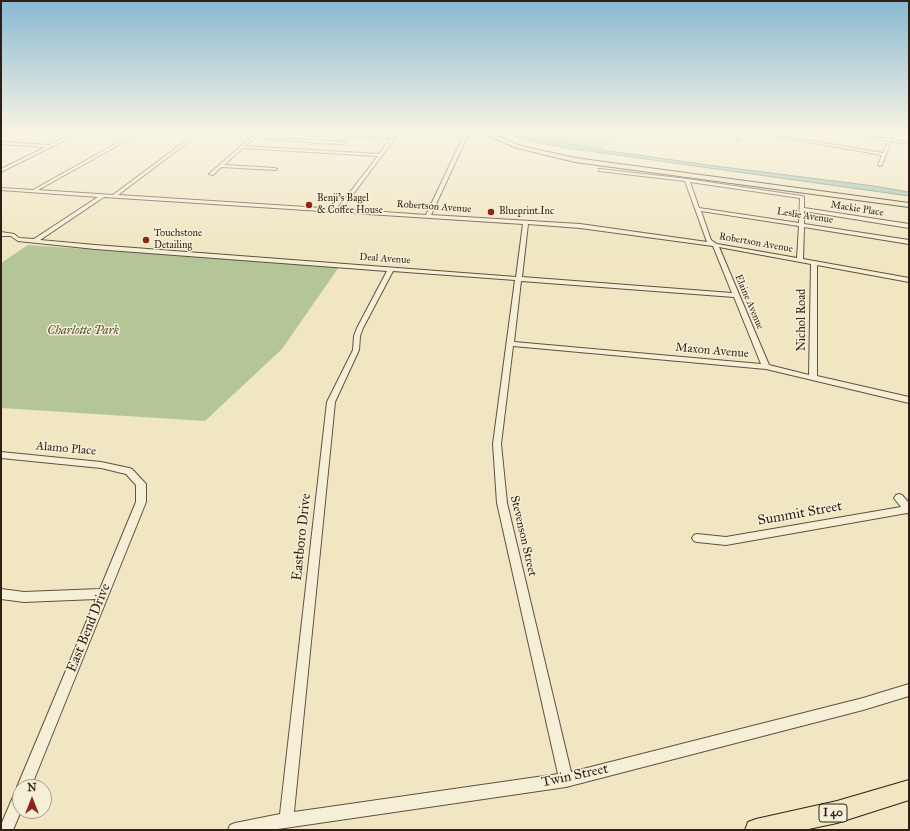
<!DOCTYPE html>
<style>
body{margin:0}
#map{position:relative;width:910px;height:831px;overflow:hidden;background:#f0e6c2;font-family:"IM FELL Great Primer",serif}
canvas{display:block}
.frame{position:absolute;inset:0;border:2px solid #311f16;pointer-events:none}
.north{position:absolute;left:12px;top:779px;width:40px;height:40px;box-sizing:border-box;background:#f5efd7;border:1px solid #a79c8a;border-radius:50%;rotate:0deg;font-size:11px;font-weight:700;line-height:16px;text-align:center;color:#311f16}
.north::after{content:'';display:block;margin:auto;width:14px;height:18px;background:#8f2418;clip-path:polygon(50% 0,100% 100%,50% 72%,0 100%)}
</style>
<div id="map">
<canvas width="910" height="831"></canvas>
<div class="frame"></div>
<div class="north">N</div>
</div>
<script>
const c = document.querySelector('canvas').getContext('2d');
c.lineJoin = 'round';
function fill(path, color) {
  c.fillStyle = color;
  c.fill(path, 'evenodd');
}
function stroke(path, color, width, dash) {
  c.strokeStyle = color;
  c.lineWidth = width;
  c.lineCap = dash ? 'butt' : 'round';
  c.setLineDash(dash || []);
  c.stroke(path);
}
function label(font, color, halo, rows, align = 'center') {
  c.font = font + ' "IM FELL Great Primer",serif';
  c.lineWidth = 3;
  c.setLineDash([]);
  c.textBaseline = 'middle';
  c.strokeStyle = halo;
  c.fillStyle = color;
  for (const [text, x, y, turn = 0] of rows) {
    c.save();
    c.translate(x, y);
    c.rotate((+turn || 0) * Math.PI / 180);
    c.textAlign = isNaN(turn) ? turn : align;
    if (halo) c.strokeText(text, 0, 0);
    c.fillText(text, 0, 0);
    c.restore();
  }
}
const green = new Path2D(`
 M520 133H629L598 150 549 142Z
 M28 245 339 267 282 349 205 421 1 408V263Z`);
const water = new Path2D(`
 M510 133H523L529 136 588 148 723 167 874 186 909 192V196L567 148 521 139Z`);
const minor = new Path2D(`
 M4 133H10L1 136V134Z
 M74 133H79L1 172V169L46 147 1 144V142L50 145Z
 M135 133H140L38 190 113 195 196 133H200L118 195 337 209 378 156 243 148 224 165 275 168 277 169 275 170 221 167 213 175 209 174 256 133H260L245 146 379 154 391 138 351 136 346 143 341 144 314 143 311 144 310 142 266 139 268 138 312 140 320 133H324L316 140 341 142 344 141 350 133 393 136 395 133H399L342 209 426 215 464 135 466 134 468 135 431 215 580 224 707 242 685 181 599 171V169H600L687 179 802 196 804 197V208L909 224V228L804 211V224L909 240V244L804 227 803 259 909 278V282L817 265V376L909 397V403L766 369 513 346 501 444 507 503 571 772 863 698 909 684V696L863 710 566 787 271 830H228L230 825 235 823 280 814 327 402 353 350 354 336 357 328 387 271 95 249 18 241 11 236H1V232L14 234 19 238 34 239 98 197 1 190V188L33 190ZM690 182 800 198 799 223 699 208ZM104 197 523 224 516 277 95 245 40 240ZM701 211 799 226 797 258 717 244 711 240ZM528 224 580 228 713 246 732 293 522 277ZM719 247 811 264 809 375 769 365ZM393 271 515 280 493 444 497 503 558 774 294 812 335 402 359 350 360 336 363 328ZM521 281 734 297 761 364 514 342Z
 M744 133H748L739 140H737V138Z
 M757 133H765L883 153 888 141 842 133H851L909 142V144L891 141 882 165 880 166 878 165 882 155Z
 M1 452 101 462 129 468 132 469 146 484V502L31 787H20V811H21L13 830H1V825L15 792 19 791 17 787 96 599 24 602 1 599V589L24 592 100 589 136 502V485L126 474 101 468 1 458Z
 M899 494 902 495 909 503V514L907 513 726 545 697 542 694 541 692 538 694 535 697 534 726 537 901 507 894 498 896 495Z`);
const highway = new Path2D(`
 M482 133H490L521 146 575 158 909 203V207L575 162 517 148Z
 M909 780V800L837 823 804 830H745L748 822 756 819 837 801Z`);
const markers = [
 [309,205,4,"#8f2418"],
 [491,212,4,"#8f2418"],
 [146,240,4,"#8f2418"]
];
const farPoinames = [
 ["Benji's Bagel",317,199],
 ["& Coffee House",317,211],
 ["Blueprint.Inc",499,212],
 ["Touchstone",154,234],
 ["Detailing",154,246]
];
const farStreetnames = [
 ["Robertson Avenue",434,207,4],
 ["Mackie Place",857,209,9],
 ["Leslie Avenue",805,216,9],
 ["Robertson Avenue",756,243,10],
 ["Deal Avenue",385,259,4],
 ["Elaine Avenue",749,302,67]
];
const shields = [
 [833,813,28]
];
const shieldNames = [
 ["I 40",833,813]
];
const streetNames = [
 ["Nichol Road",802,320,-90],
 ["Maxon Avenue",712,351,5],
 ["Alamo Place",66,449,5],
 ["Stevenson Street",523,536,77]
];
const parkNames = [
 ["Charlotte Park",83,331]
];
const nearStreetnames = [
 ["Summit Street",800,514,-10],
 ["Eastboro Drive",302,537,-84],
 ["East Bend Drive",89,628,-68],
 ["Twin Street",575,776,-12]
];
fill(green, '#b4c698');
fill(water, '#9ac0b4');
stroke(water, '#708075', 1);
stroke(minor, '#615141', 2);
stroke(highway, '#311f16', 2);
fill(minor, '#f5efd7');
fill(highway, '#f0e6c2');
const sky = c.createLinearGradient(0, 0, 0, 249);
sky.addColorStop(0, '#89b9d3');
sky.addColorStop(0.53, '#f8f4e4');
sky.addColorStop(1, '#f8f4e400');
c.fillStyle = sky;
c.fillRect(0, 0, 910, 249);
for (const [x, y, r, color] of markers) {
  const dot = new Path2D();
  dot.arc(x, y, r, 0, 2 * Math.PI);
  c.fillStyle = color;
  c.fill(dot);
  stroke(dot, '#f5efd7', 1.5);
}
label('10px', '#311f16', '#f5efd7', farPoinames, 'left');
label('10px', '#311f16', '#f5efd7', farStreetnames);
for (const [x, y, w] of shields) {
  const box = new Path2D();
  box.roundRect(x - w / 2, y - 9, w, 18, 3);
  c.fillStyle = '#f5efd7';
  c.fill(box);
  stroke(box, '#311f16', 1);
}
label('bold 11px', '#311f16', null, shieldNames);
label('12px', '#311f16', '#f5efd7', streetNames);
label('italic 12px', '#58513d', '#f5efd7', parkNames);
label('14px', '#311f16', '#f5efd7', nearStreetnames);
</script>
